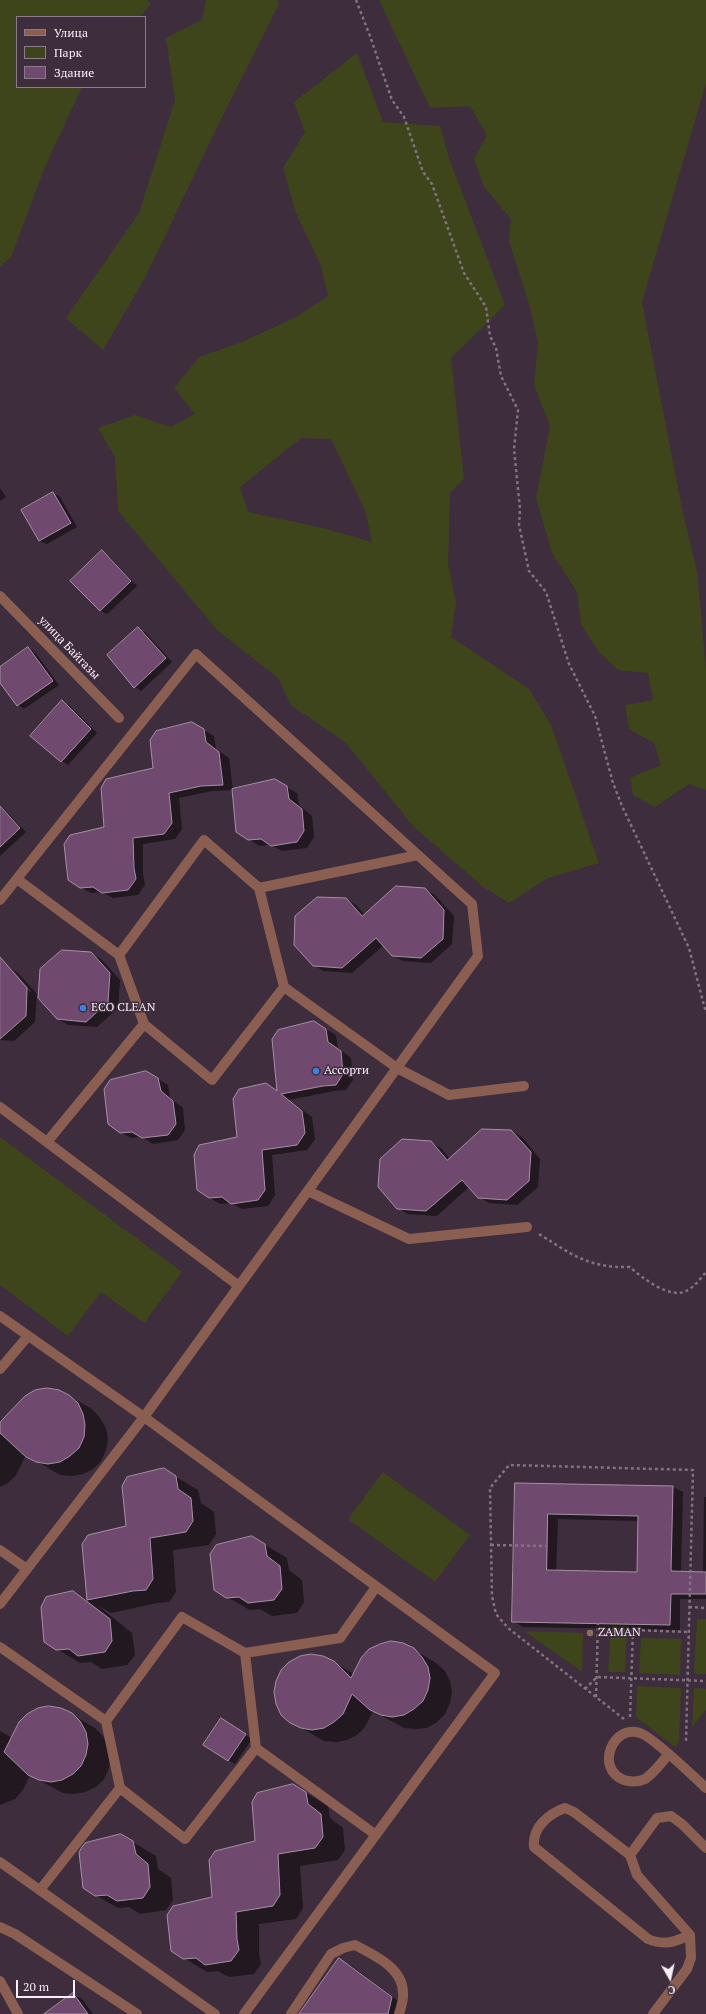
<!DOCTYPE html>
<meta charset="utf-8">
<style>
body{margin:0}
#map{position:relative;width:706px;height:2014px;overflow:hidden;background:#3e2d3d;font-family:"PT Serif",serif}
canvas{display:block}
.legend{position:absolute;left:16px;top:16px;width:130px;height:72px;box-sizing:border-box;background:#3e2d3d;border:1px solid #8a7b89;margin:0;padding:5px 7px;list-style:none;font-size:12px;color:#fbeffa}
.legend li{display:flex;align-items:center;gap:8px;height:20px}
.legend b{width:20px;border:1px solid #8a7b89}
.north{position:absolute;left:650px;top:1958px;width:40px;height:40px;-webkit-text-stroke:3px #3e2d3d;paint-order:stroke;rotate:171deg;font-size:11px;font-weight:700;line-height:16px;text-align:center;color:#fbeffa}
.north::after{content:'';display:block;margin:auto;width:14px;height:18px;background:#fbeffa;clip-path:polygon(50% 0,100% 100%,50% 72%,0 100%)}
.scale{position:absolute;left:16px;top:1980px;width:59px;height:18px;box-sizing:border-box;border:2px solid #fbeffa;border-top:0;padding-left:5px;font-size:12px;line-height:14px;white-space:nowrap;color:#fbeffa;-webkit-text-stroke:3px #3e2d3d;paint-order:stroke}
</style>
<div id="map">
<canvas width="706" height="2014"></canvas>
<ul class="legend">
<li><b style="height:5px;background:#8a5e51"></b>Улица</li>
<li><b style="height:11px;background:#3e451a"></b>Парк</li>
<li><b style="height:11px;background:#70496f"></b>Здание</li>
</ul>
<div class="north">С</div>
<div class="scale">20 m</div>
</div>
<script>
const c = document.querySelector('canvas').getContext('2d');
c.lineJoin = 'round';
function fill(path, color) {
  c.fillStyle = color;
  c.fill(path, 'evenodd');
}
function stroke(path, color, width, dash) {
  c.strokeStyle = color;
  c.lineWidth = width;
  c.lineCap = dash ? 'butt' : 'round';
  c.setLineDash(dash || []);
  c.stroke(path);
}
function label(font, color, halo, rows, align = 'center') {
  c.font = font + ' "PT Serif",serif';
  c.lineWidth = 3;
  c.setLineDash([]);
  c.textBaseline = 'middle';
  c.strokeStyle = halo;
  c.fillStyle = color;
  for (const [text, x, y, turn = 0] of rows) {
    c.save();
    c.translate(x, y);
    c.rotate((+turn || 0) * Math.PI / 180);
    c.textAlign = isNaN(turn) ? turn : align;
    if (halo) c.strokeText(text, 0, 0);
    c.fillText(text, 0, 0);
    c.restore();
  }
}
const green = new Path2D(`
 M0 0H147L151 4 139 17H17V87H82L44 169 11 257 0 266Z
 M206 0H278L279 4 219 123 145 278 103 350 66 318 139 213 175 100 166 38 202 20Z
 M379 0H706V83L642 302 682 509 697 571 706 671V790L689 784 655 807 633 795 630 778 661 765 654 743 629 729 625 705 653 700 648 673 618 670 599 652 581 624 577 592 552 553 536 498 550 426 534 385 538 343 530 307 509 241 511 219 484 187 474 159 487 135 470 106 430 108Z
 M357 53 383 122 440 126 449 158 505 305 451 358 464 479 450 493 448 564 456 602 451 637 529 689 551 725 599 863 548 878 509 903 482 886 414 827 345 742 291 705 278 678 217 630 118 511 115 457 98 428 135 415 170 427 195 414 174 388 199 357 242 342 296 317 328 296 321 266 296 213 283 168 305 132 294 102ZM301 438 331 439 365 510 372 542 327 529 248 512 240 487Z
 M0 1137 182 1272 144 1323 101 1292 68 1336 0 1285Z
 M383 1472 470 1535 435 1582 348 1519Z
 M697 1619H706V1674H694Z
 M611 1624H627L625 1672H608Z
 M524 1631 583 1633 582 1672Z
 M641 1638 681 1639 680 1675 639 1673Z
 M637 1686 681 1688 679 1742 675 1747 636 1717Z
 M694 1688 706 1689V1710L692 1727Z`);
const shadow = new Path2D(`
 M0 488 6 497 0 501Z
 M53 493 60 497 77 527 47 544 40 541 22 510Z
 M102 552 109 556 137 586 107 614 101 611 72 581Z
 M138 628 145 632 172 662 141 691 135 687Z
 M28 648 35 652 59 685 24 709 18 705 0 681V668Z
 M62 702 69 705 97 733 68 765 62 761Z
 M192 723 214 736 216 749 229 758 233 790 274 780 297 793 299 805 312 816 314 837 307 848 282 851 271 845 259 846 249 839 233 790 212 791 179 798 182 829 175 839 143 844V874L145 885 138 895 113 898 102 892 91 893 80 887 105 827Z
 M0 805 26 832 0 856Z
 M425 889 435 895 454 916 452 944 431 963 403 961 392 955 384 945 352 973 324 971 313 965 346 899 356 905 365 915Z
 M90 953 101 959 120 980 118 1008 97 1027 68 1025 58 1019Z
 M0 966 8 967 18 973 37 994 35 1022 14 1041 0 1040ZM11 971H14L31 991 30 992Z
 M314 1022 336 1035 338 1048 351 1058 353 1080 346 1090 334 1091 289 1100 312 1117 315 1139 307 1150 272 1155 275 1195 268 1206 242 1209 231 1203 220 1204 210 1198 238 1137 266 1084 278 1092Z
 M146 1072 168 1085 170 1098 183 1108 185 1130 178 1140 153 1144 142 1137 131 1138 120 1132Z
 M511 1131 522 1137 540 1159 538 1187 517 1205 489 1203 479 1197 469 1187 437 1216 408 1214 398 1208 430 1142 441 1148 450 1159Z
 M69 1396 92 1409 100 1418 106 1428 108 1439 106 1450 101 1461 93 1469 83 1474 72 1476 60 1475 26 1455 16 1475 8 1483 0 1487V1419L8 1424Z
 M163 1469 198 1490 201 1503 214 1512 216 1534 209 1545 173 1550 176 1592 169 1602 157 1603 111 1613 97 1605 132 1633 135 1655 127 1665 102 1669 91 1662 80 1663 57 1649 73 1592 88 1601 83 1544 127 1527Z
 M516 1484 673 1487 683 1492 681 1572 703 1573 704 1497H706V1599H680V1630L523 1627 513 1621ZM558 1519 639 1521 638 1573 556 1571Z
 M252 1537 287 1558 289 1570 302 1580 304 1602 297 1613 272 1616 260 1609 250 1610 227 1597Z
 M413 1649 436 1663 445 1671 450 1681 452 1692 450 1703 445 1714 437 1722 427 1728 416 1729 404 1728 373 1711 365 1727 357 1735 347 1740 336 1742 324 1741 291 1722 333 1662 354 1674Z
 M71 1714 95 1728 103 1736 108 1746 110 1757 109 1768 104 1779 96 1787 85 1792 74 1794 63 1793 30 1775 23 1790 15 1799 0 1805V1731L12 1738Z
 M228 1723 252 1739 235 1764 228 1760Z
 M293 1785 328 1806 330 1818 343 1828 345 1850 338 1860 300 1866 303 1908 296 1919 259 1924V1953L261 1964 254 1974 229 1977 218 1971 207 1972 184 1958 214 1898 256 1842Z
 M121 1835 156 1856 158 1869 171 1878 173 1900 166 1910 140 1914 129 1907 118 1908 95 1895Z
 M339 1959 352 1966 405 2006 403 2014H300Z
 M73 1994 82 1999 93 2014H46Z`);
const building = new Path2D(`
 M53 492 71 523 39 541 21 510Z
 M102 550 131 581 100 611 70 581Z
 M138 627 166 658 134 688 107 655Z
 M28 647 53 681 17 706 0 683V667Z
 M62 700 91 729 61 762 30 736Z
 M192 722 204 729 206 742 219 752 223 785 201 786 169 793 172 823 164 834 133 838 134 868 136 879 128 890 102 893 93 887 80 888 68 880 64 844 70 835 104 827 101 788 106 779 153 768 150 740 156 731Z
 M275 779 287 786 289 799 302 809 304 831 297 842 271 846 261 839 248 840 236 832 232 789Z
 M0 806 20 828 0 847Z
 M396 886 425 888 444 910 443 939 421 958 392 956 376 938 342 968 313 966 294 945 295 916 317 897 346 898 362 916Z
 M62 950 91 952 110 973 108 1002 86 1022 57 1019 38 998 40 969Z
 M0 957 27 988 26 1016 0 1039Z
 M314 1021 326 1029 328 1042 341 1051 343 1074 336 1085 323 1086 281 1094 302 1111 305 1133 297 1145 262 1150 265 1190 258 1200 231 1204 222 1197 209 1198 197 1190 194 1155 199 1145 237 1137 233 1099 239 1089 266 1083 277 1091 272 1039 278 1030Z
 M146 1071 158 1078 161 1091 173 1101 176 1124 168 1135 142 1138 132 1132 120 1133 108 1124 104 1089 110 1080Z
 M482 1129 511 1130 531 1152 529 1181 507 1200 478 1198 462 1180 426 1211 397 1209 378 1187 380 1159 402 1139 431 1141 447 1160Z
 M47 1388 59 1390 69 1395 78 1403 83 1414 85 1425 84 1437 79 1448 70 1456 60 1462 48 1464 36 1462 26 1457 0 1433V1422L25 1396 35 1390Z
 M164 1468 176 1476 178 1489 191 1498 193 1521 186 1532 150 1538 153 1579 146 1590 133 1591 87 1600 82 1544 88 1535 126 1526 122 1486 127 1477Z
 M515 1483 673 1486 671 1571 706 1572V1594H671L670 1625 512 1622ZM548 1514 638 1516 637 1572 547 1570Z
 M252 1536 265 1544 267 1556 280 1566 282 1589 274 1600 248 1603 239 1597 226 1598 214 1590 210 1554 216 1545Z
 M73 1591 110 1619 112 1641 105 1652 78 1656 69 1649 56 1650 44 1642 41 1607 46 1597Z
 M391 1641 403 1643 414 1648 422 1657 428 1667 430 1678 428 1690 423 1701 414 1709 404 1715 392 1717 381 1715 370 1710 352 1694 343 1714 334 1722 324 1728 312 1730 301 1728 290 1723 281 1715 276 1704 274 1692 276 1681 281 1670 289 1662 300 1656 311 1654 323 1656 334 1661 351 1678 361 1658 369 1649 380 1644Z
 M49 1706 61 1708 72 1713 80 1721 86 1732 88 1744 86 1755 81 1766 73 1774 62 1780 51 1782 39 1780 28 1775 4 1752 19 1722 27 1714 38 1708Z
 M221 1718 246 1734 228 1761 203 1745Z
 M293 1784 306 1792 308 1804 321 1814 323 1837 315 1848 278 1854 280 1895 273 1906 236 1912 237 1939 239 1950 231 1961 205 1965 196 1958 183 1959 171 1951 167 1915 173 1906 212 1897 209 1860 215 1851 255 1841 252 1802 257 1793Z
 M121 1834 133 1841 136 1854 148 1864 150 1887 143 1898 117 1901 107 1895 95 1896 83 1888 79 1852 82 1847 85 1843Z
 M339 1958 392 1997 388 2014H299Z
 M73 1993 88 2014H44Z`);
const path = new Path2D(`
 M356 0 370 36 392 100 404 117 423 172 432 184 464 273 486 307 490 336 496 348 501 376 518 410 514 449 520 509 519 525 529 571 546 592 569 664 595 716 613 783 622 806 689 948 706 1013
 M539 1234C573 1255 588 1268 630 1267 642 1278 672 1301 688 1290 695 1286 701 1278 706 1272
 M491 1545 547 1546
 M689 1607 706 1608
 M585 1689 597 1677 706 1681
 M596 1697 598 1623
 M630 1717 633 1630 689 1632
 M624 1719 508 1628 496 1614 492 1596 490 1488 509 1465 693 1470 686 1741`);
const service = new Path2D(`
 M17 879 119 955
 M259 888 418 855
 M0 900 196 654 472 904 478 956 144 1417 495 1673 244 2014
 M284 987 259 888 204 840 119 955 144 1024 212 1080 284 987 397 1068 449 1095 524 1086
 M0 1107 239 1286
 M47 1142 144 1024
 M308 1191 409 1239 527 1227
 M0 1316 144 1417 0 1604
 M0 1369 28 1336
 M0 1550 27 1569
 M182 1617 245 1653 256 1748 185 1839 120 1788 106 1721Z
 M0 1647 106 1721
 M245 1653 340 1638 376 1587
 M256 1748 376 1835
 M668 1755C661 1763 654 1773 645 1779 639 1782 630 1782 624 1780 595 1769 612 1724 640 1733 652 1736 694 1777 706 1788
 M630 1855 574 1812 565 1808C548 1814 532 1828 534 1847L648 1939C665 1946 674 1942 690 1935
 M0 1862 215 2014
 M40 1890 120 1788
 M0 1981 18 2014
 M291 2014 331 1954 343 1948 355 1945C373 1955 403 1967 403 1993 404 1999 401 2007 399 2014
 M653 2014 687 1969 691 1958 690 1935 637 1875 630 1855 657 1818 671 1816 682 1824 706 1848`);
const minor = new Path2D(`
 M0 596 119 718`);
const tertiary = new Path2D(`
 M0 1927 15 1934 137 2014`);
const markers = [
 [83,1008,4,"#3f7fe0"],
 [316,1071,4,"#3f7fe0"],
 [590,1633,4,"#8d6e63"]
];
const streetNames = [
 ["улица Байгазы",69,648,46]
];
const poiNames = [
 ["ECO CLEAN",91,1008],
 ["Ассорти",324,1071],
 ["ZAMAN",598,1633]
];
fill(green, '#3e451a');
fill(shadow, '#0007');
fill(building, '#70496f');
stroke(building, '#a590a4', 1);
stroke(path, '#827381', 2.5, [3, 3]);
stroke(service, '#8a5e51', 10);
stroke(minor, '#8a5e51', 10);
stroke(tertiary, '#8a5e51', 10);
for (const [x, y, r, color] of markers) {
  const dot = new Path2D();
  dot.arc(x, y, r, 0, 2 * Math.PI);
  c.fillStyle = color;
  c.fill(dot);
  stroke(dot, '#3e2d3d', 1.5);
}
label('12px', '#fbeffa', '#3e2d3d', streetNames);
label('12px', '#fbeffa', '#3e2d3d', poiNames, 'left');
</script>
